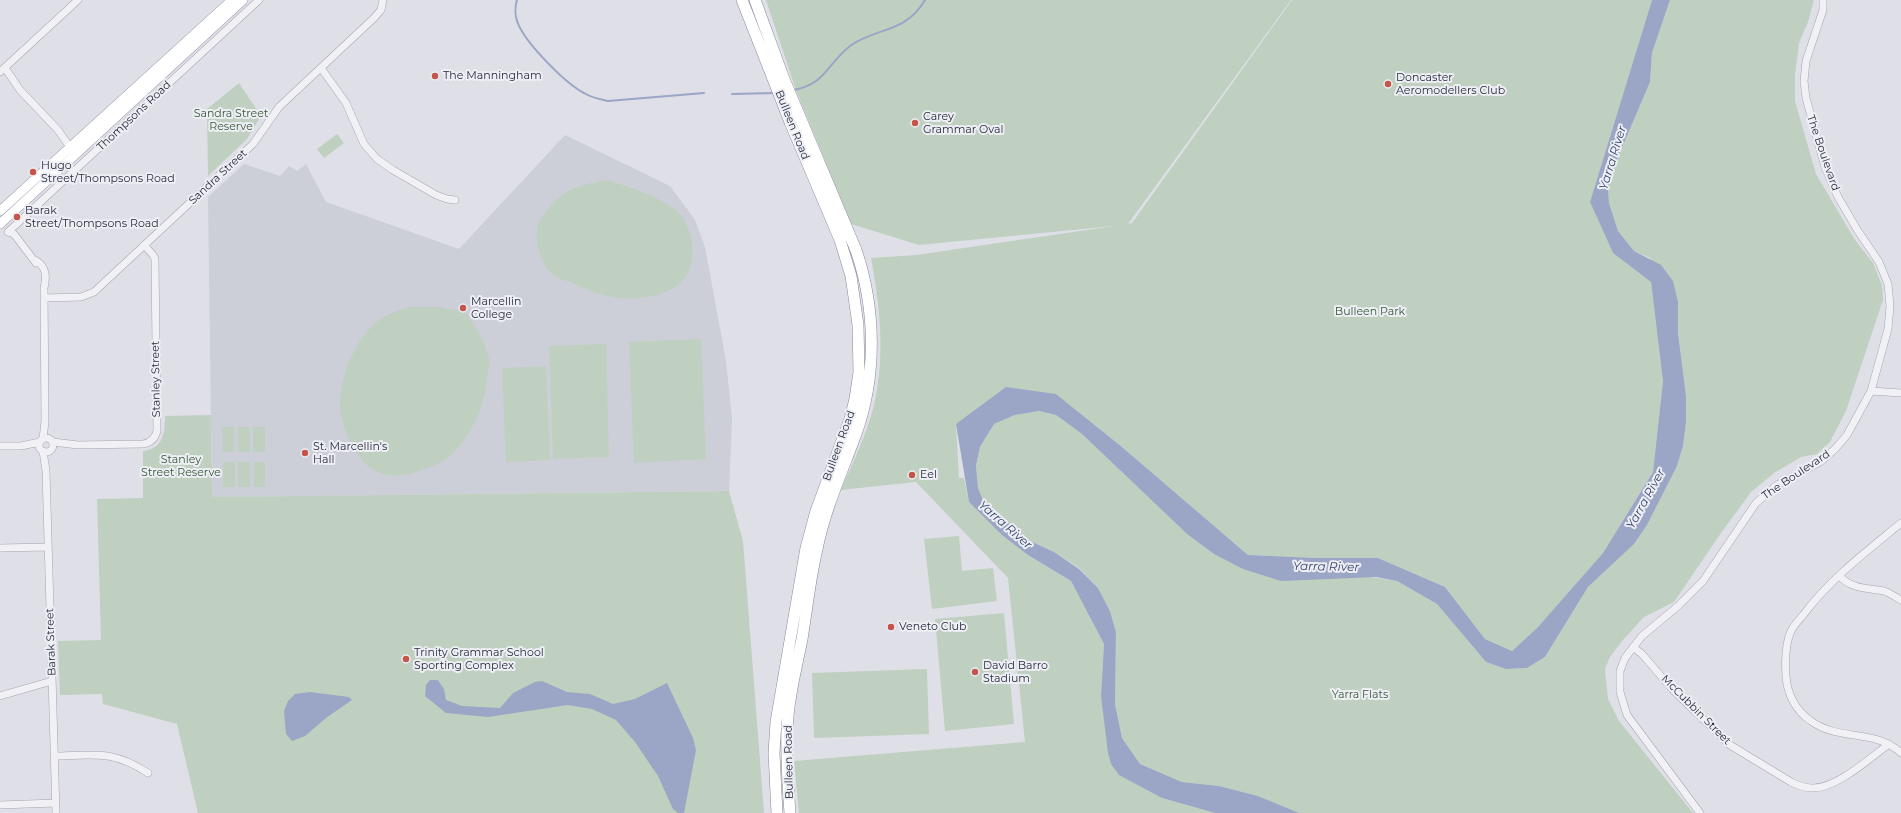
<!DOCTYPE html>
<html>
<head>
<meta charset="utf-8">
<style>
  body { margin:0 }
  canvas { display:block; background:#dedfe7 }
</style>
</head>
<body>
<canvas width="1901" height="813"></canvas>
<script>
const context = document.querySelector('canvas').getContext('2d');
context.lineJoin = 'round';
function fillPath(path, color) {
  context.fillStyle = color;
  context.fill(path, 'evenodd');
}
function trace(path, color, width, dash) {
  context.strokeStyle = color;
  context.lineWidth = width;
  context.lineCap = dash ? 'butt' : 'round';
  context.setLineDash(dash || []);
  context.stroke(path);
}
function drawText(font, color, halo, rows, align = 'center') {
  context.font = font + ' Montserrat,sans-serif';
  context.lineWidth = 4;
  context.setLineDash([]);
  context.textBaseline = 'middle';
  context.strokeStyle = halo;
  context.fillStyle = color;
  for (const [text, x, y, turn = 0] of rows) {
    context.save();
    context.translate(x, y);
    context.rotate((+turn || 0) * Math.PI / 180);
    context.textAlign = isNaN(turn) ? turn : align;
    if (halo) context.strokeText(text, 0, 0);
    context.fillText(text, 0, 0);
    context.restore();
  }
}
const built = new Path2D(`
  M565,135L670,186L695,220L705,247L726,361L732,419L729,491L212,497L208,197L244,164L280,176L289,166L297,171L306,164L326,202L459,249Z`);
const green = new Path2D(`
  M766,0H1291L1128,224L1132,223L1292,0H1652L1590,202L1613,253L1651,282L1663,381L1653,472L1603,553L1537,628L1512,651L1485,639L1445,587L1378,558H1318L1248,555L1122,447L1056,394L956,424L959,478H964L969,502L1028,555L1071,581L1104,644L1101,696L1111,764L1162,798L1215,813H799L794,761L1025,742L1008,578L916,482L841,490C853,462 868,432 875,401C885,354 880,305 871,258L916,255L1114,226L919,245L851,224L796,90Z
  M1670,0H1814L1808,22L1799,43L1795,75V101L1816,174L1855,240L1873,263L1882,285L1883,300L1846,411L1830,442L1817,454L1801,457L1774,473L1751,492L1721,533L1674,602L1644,617L1622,641L1610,657L1605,669L1608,699L1619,721L1693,813H1298L1258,796L1219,786L1182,782L1140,764L1122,738L1115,704L1116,632L1110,611L1098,588L1079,568L1054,552L1028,540L985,505L978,488L976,466L980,447L994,424L1015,415L1039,411L1056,415L1082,434L1187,534L1214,554L1397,581L1437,604L1486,662L1506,669L1527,668L1545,657L1588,587L1634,544L1647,525L1677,466L1683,446L1686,422V396L1678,333V302L1650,258L1634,251L1618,231L1609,203L1608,189L1618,157L1650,82L1652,53Z
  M239,83L261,116L247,139L208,176L207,109Z
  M337,134L344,143L324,158L317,149Z
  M606,180C629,187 664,197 682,216C684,218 686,223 687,226C699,252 692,284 663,293C628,305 602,297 570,282C564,280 556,278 551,273C541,264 534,238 538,225C541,216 557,198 565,193C577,185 592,183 606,180Z
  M410,307H439L466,313C476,327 485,342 489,359C490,365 487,374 487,380C484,407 473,431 455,451C447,460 436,465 425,469C391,483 366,475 350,442C340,420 337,404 343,381C349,358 362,331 382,318C390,312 402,310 410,307Z
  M701,339L706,459L634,463L629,342Z
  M606,344L609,457L553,459L549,346Z
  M546,366L550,460L506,462L502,368Z
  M211,415L212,497L729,491L743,541L764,813H198L177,724L103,704L102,694L60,695L58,641L101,640L97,499L143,498V451C163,449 165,433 165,416Z
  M222,427H234V452H223Z
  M238,427H250V452H238Z
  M253,427H265V452H253Z
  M223,462H235V487H223Z
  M238,462H250V487H238Z
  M254,462H265V487H254Z
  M959,536L962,571L993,568L997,601L932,609L924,539Z
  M1004,613L1014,724L945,731L935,619Z
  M927,669L929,734L814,738L812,673Z`);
const water = new Path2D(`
  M1652,0H1670L1652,53L1650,82L1618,157L1608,189L1609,203L1618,231L1634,251L1661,265L1673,281L1678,302V333L1686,396V422L1683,446L1677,466L1647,525L1634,544L1588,587L1545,657L1527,668L1506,669L1486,662L1437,604L1397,581L1376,577L1281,581L1243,569L1214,554L1187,534L1082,434L1056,415L1039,411L1015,415L994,424L980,447L976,466L978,488L985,505L1028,540L1054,552L1079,569L1098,588L1110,611L1116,632L1115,704L1122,738L1140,764L1182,782L1219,786L1258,796L1299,813H1215L1162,798L1119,775L1111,764L1108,753L1101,696L1104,644L1071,581L1028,555L1002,535L969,502L956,424L1006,387L1056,394L1122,447L1248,555L1318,558H1378L1445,587L1485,639L1512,651L1537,628L1603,553L1653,472L1663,381L1651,282L1613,253L1590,202Z
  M430,680H438L444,689L446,700L462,706L500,708L513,693L535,682L542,681L567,692L590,694L613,704L635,699L667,683L693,738L696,750L684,813H678L673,809L658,776L635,742L616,720L592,709L568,705L488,717L446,713L425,696L426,685Z
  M310,692L349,697L352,700L326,718L305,736L292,741L286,734L284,711L288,701L295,694Z`);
const stream = new Path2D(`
  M517,0C515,6 515,15 517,21C524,42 565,83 584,93C592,98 599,99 608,101L704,93
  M793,90C825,85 827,64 850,46C876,27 905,34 925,0
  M732,94L775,93`);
const minor = new Path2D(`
  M5,68L20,90L58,130L72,150
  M321,68L346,103L364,144L377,159L393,170L436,195L447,199L455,200
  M0,72L78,0
  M8,232L259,0
  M8,232L14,234L36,263
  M35,260C46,266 47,276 44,288L45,421L43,439
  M44,298L81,297L94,292L253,144L279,107L374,18L381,10L383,0
  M1871,391L1901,393
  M39 445a7 7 0 1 1 14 0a7 7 0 1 1-14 0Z
  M53,442L78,445L143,444C150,443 155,439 157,431L155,259L153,255L144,245
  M0,446H21L40,442
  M43,451L46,471L56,813
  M1901,523C1867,551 1830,579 1804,614C1800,619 1794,625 1791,631C1785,644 1785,661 1786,676C1787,694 1796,711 1811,721C1840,742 1874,728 1901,753
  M0,548L48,547
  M1839,576C1852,589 1867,588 1884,591C1890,593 1895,597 1901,600
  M1633,647L1642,654L1672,689L1730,745L1791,782C1797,785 1804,788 1812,788C1836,789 1870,758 1889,744
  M0,696L52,681
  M54,756C95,755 113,750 148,773
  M0,805L55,803
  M1700,813L1627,715L1620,692V671L1625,658L1642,636L1678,606L1703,581L1756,503L1777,485L1820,462L1835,449L1847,435L1871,391L1888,329L1890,306L1888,284L1879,262L1858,231L1838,197L1825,167L1806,98L1804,81L1806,61L1823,10V0`);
const major = new Path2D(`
  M0,211L232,0
  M0,224L243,0`);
const highway = new Path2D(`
  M742,0L790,122L840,240L851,276L858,325L859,372L855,399L850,419L816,511L806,548L776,722L774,753L777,813
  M755,0L784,79L856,250C876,309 877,375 856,434C842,472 825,509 817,549C810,578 807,609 802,639C796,669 788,700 787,731C786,758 788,786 790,813`);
const markers = [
  [435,76,4,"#c5554a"],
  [1388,84,4,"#c5554a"],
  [915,123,4,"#c5554a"],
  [33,172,4,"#c5554a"],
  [17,217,4,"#c5554a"],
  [463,308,4,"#c5554a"],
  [305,453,4,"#c5554a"],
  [912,475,4,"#c5554a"],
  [891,627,4,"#c5554a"],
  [406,659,4,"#c5554a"],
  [975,672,4,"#c5554a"]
];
const poiNames = [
  ["The Manningham",443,76],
  ["Doncaster",1396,78],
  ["Aeromodellers Club",1396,91],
  ["Carey",923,117],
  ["Grammar Oval",923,130],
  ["Hugo",41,166],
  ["Street/Thompsons Road",41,179],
  ["Barak",25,211],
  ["Street/Thompsons Road",25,224],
  ["Marcellin",471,302],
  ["College",471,315],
  ["St. Marcellin's",313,447],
  ["Hall",313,460],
  ["Eel",920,475],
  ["Veneto Club",899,627],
  ["Trinity Grammar School",414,653],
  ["Sporting Complex",414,666],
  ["David Barro",983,666],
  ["Stadium",983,679]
];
const parkNames = [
  ["Sandra Street",231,114],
  ["Reserve",231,127],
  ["Bulleen Park",1370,312],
  ["Stanley",181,460],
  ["Street Reserve",181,473],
  ["Yarra Flats",1360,695]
];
const streetNames = [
  ["Thompsons Road",134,116,-43],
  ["Bulleen Road",792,125,68],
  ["The Boulevard",1823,153,71],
  ["Sandra Street",218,177,-43],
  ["Stanley Street",156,379,-91],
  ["Bulleen Road",839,446,-70],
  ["The Boulevard",1796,475,-34],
  ["Barak Street",51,642,-92],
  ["McCubbin Street",1696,710,45],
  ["Bulleen Road",789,762,-91]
];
const waterNames = [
  ["Yarra River",1613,158,-73],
  ["Yarra River",1646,499,-61],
  ["Yarra River",1005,525,41],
  ["Yarra River",1326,567,1]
];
fillPath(built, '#ccced8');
fillPath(green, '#c0d0c0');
fillPath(water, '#9ba5c5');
trace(stream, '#9ba5c5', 2);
trace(minor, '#a4a5b0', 8);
trace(major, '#9ea1b2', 10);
trace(highway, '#878a9c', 12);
trace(minor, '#f1f1f5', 7);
trace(major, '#fff', 9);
trace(highway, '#fff', 11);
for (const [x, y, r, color] of markers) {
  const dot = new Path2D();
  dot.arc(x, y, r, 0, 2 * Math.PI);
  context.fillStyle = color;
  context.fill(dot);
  trace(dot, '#edeff4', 1.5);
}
drawText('11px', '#282b3c', '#edeff4', poiNames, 'left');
drawText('11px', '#375738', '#edeff4', parkNames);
drawText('11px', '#282b3c', '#edeff4', streetNames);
drawText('italic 12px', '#35416e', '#edeff4', waterNames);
</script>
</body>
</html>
